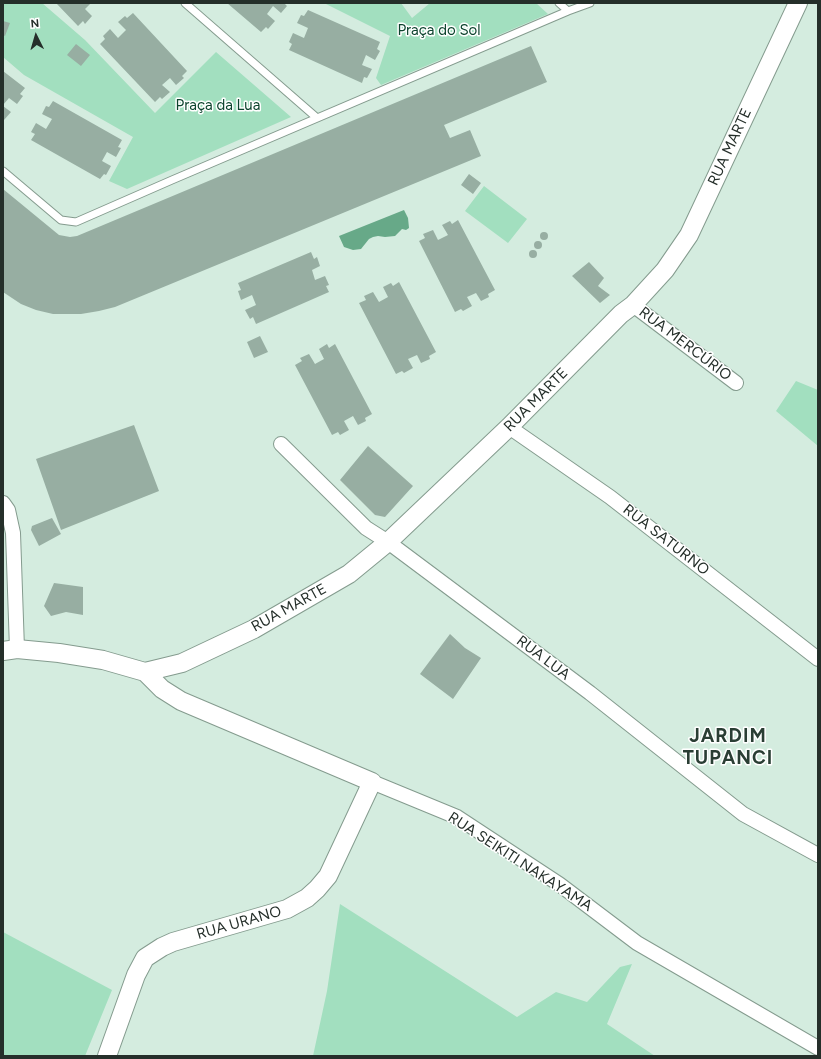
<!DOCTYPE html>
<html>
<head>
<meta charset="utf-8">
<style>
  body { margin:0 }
  #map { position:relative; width:821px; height:1059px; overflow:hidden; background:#d4ecdf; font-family:Figtree,sans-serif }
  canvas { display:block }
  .frame { position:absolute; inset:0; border:4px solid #252f2a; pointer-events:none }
  .north { position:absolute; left:16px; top:16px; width:40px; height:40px; -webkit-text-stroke:3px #fff; paint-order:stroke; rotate:355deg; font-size:11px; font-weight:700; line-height:16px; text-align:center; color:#252f2a }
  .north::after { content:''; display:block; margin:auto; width:14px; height:18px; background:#252f2a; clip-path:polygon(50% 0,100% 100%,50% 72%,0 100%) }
</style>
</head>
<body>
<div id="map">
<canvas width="821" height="1059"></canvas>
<div class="frame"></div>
<div class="north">N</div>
</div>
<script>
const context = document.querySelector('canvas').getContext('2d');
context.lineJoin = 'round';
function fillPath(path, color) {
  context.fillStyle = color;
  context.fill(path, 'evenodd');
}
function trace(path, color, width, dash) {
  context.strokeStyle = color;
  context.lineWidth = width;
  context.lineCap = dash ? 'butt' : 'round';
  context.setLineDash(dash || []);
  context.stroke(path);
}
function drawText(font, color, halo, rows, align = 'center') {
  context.font = font + ' Figtree,sans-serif';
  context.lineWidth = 3;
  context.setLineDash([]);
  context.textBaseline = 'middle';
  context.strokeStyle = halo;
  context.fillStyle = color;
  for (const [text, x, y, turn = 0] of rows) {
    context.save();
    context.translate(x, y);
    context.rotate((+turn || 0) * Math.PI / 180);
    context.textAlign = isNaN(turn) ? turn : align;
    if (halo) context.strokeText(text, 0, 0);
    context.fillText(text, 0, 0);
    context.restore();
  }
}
const green = new Path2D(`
  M3,3H42L85,40L155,113L216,52L291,117L127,189L109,181L133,137L24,75L3,57Z
  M324,3H401L412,18L430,3H536L548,14L381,85L376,78L390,36Z
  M484,186L527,219L508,243L465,211Z
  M796,381L818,390V446L776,411Z
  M340,904L517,1017L556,992L587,1002L620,967L632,964L607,1024L655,1056H313L327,991Z
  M3,932L112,990L85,1056H3Z`);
const water = new Path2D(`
  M404,210L408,218L409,228L406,230L402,229L395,236L385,237L378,236L373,237L369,239L361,249L353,250L344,247L339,236Z`);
const building = new Path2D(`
  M56,3H91L85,9L92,16L85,24L83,21L78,26Z
  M227,3H284L287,6L281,13L273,6L267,14L275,21L268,29L266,27L261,32Z
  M308,10L380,42L377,49L380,51L375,60L366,55L362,65L372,69L367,78L364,77L362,83L289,50L292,44L289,42L293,33L304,38L308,28L297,23L301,15L304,16Z
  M133,13L187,71L182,76L184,78L176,85L170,78L162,85L170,92L162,99L160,97L155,102L100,44L105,39L103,36L110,29L118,38L126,30L118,22L125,16L127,18Z
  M3,21L10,23L5,36L3,35Z
  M76,44L90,55L81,66L67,55Z
  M531,46L547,82L444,125L450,138L470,130L481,156L115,307L99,311L81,314H53L36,310L21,304L3,292V189L59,235L70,237L77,236Z
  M3,71L25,88L20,94L23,96L17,104L9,98L3,105Z
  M53,101L122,140L118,147L121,148L116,157L107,152L102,161L111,166L106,175L104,174L100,179L31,140L35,134L31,132L36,123L46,129L52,119L42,114L46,106L49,107Z
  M3,106L11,112L4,120L3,119Z
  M469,174L481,183L473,194L461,185Z
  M458,220L495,290L488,294L489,297L481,301L476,293L467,297L472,306L463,311L461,309L455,312L419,241L425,238L423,234L433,230L438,240L448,235L442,225L450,221L452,224Z
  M540 236a4 4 0 1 1 8 0a4 4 0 1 1-8 0Z
  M534 245a4 4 0 1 1 8 0a4 4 0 1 1-8 0Z
  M529 254a4 4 0 1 1 8 0a4 4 0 1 1-8 0Z
  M311,252L314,259L317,257L320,266L312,270L315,280L325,276L329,285L326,286L329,292L256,324L253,317L250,319L245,310L256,305L252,295L241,300L238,291L241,290L238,283Z
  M589,262L604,278L598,286L610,295L600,303L572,276Z
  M399,282L436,352L429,356L430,359L421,363L417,355L408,359L413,368L404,373L402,371L396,374L359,303L366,300L364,296L373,292L379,302L388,297L383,287L391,283L393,286Z
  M260,336L268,352L254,358L247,342Z
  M327,344L329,348L335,344L372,414L365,418L366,421L358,425L353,416L344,421L349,430L340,435L338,432L332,435L295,365L302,361L300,358L309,354L315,364L324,359L319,349Z
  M134,425L159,491L61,530L36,459Z
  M368,446L413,486L385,517L375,515L340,480Z
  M52,518L61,534L39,546L31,530L32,526Z
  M54,583L83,587V615L66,612L51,616L44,606Z
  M450,634L465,648L481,658L453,699L420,674Z`);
const service = new Path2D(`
  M185,3L317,118
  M559,3L568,11
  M3,171L61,220L76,222L172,180L568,11L590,3`);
const minor = new Path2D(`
  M633,305L736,383
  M509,427L610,497L818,659
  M281,444L366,528L388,542L590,693L743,814L818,855
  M3,503L8,510L13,533L17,649
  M372,782L457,817L559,884L637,943L818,1048`);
const tertiary = new Path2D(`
  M3,651L17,649L59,653L103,660L145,672L182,663L254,629L349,574L388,542L509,427L621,314L633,305L665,270L689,235L798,3
  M107,1056L136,975L145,958L162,947L173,942L287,909L307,898L317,889L328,876L372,782L181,701L162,689L145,672`);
const parkNames = [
  ["Praça do Sol",439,31],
  ["Praça da Lua",218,106]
];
const streetNames = [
  ["RUA MARTE",730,147,-65],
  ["RUA MERCÚRIO",685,344,37],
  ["RUA MARTE",536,400,-45],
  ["RUA SATURNO",666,540,38],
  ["RUA MARTE",289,608,-29],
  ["RUA LUA",543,658,37],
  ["RUA SEIKITI NAKAYAMA",520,862,33],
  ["RUA URANO",239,923,-16]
];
const districtNames = [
  ["JARDIM",728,736],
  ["TUPANCI",728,758]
];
fillPath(green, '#a2dfbf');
fillPath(water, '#67a988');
fillPath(building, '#97aea2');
trace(service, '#849b8e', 9);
trace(minor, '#849b8e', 16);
trace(tertiary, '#849b8e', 20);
trace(service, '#fff', 7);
trace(minor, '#fff', 14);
trace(tertiary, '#fff', 18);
drawText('15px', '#0d442e', '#fff', parkNames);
drawText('15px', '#252f2a', '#fff', streetNames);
context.letterSpacing = '1px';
drawText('bold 19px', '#2a3e34', '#fff', districtNames);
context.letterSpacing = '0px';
</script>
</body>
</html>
